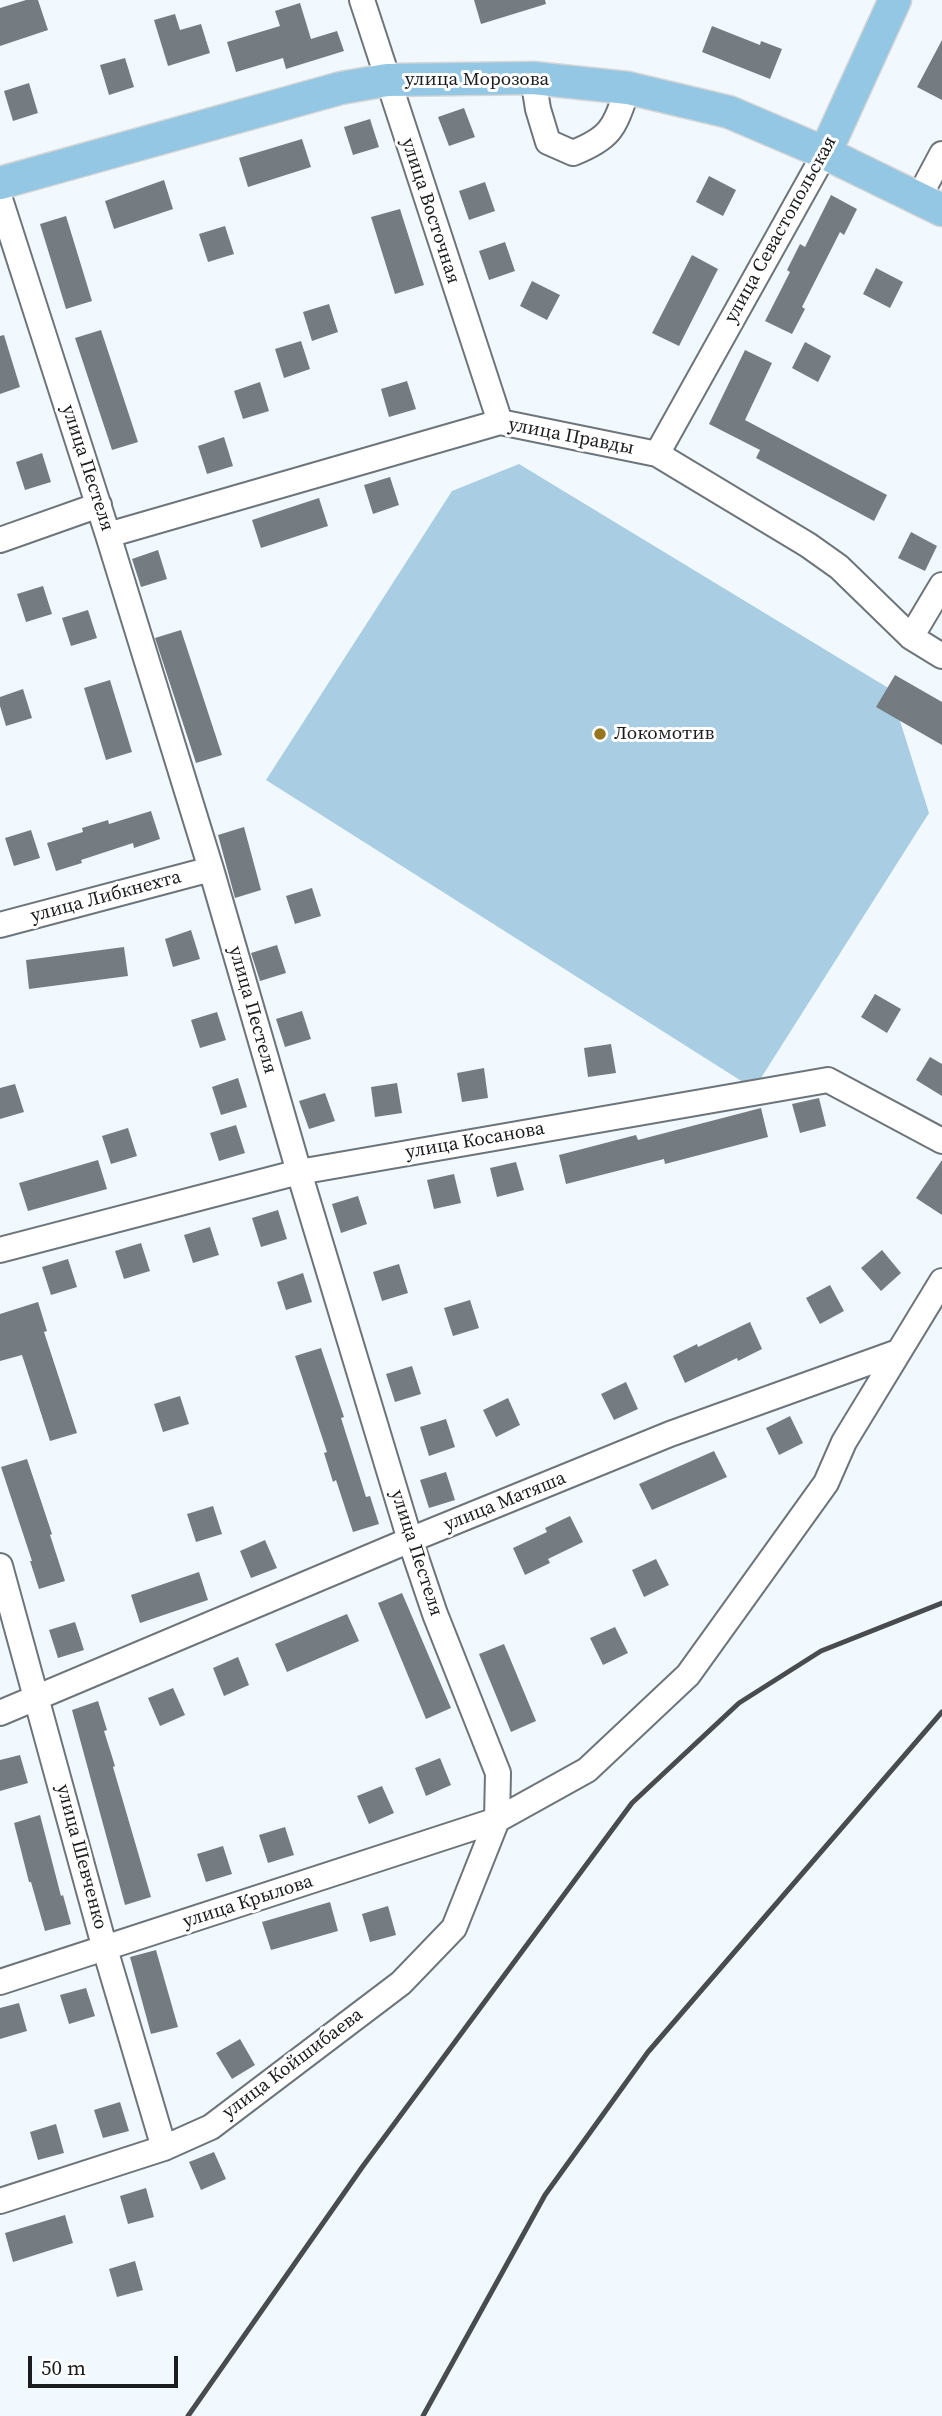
<!DOCTYPE html>
<html>
<head>
<meta charset="utf-8">
<style>
  body { margin:0 }
  #map { position:relative; width:942px; height:2416px; overflow:hidden; background:#f1f9fe; font-family:"Source Serif 4",serif }
  canvas { display:block }
  .scale { position:absolute; left:28px; top:2356px; width:150px; height:32px; box-sizing:border-box; border:4px solid #1a1c1e; border-top:0; padding-left:9px; font-size:21px; line-height:24px; white-space:nowrap; color:#1a1c1e; -webkit-text-stroke:5px #fff; paint-order:stroke }
</style>
</head>
<body>
<div id="map">
<canvas width="942" height="2416"></canvas>
<div class="scale">50 m</div>
</div>
<script>
const context = document.querySelector('canvas').getContext('2d');
context.lineJoin = 'round';
function fillPath(path, color) {
  context.fillStyle = color;
  context.fill(path, 'evenodd');
}
function trace(path, color, width, dash) {
  context.strokeStyle = color;
  context.lineWidth = width;
  context.lineCap = dash ? 'butt' : 'round';
  context.setLineDash(dash || []);
  context.stroke(path);
}
function drawText(font, color, halo, rows, align = 'center') {
  context.font = font + ' "Source Serif 4",serif';
  context.lineWidth = 6;
  context.setLineDash([]);
  context.textBaseline = 'middle';
  context.strokeStyle = halo;
  context.fillStyle = color;
  for (const [text, x, y, turn = 0] of rows) {
    context.save();
    context.translate(x, y);
    context.rotate((+turn || 0) * Math.PI / 180);
    context.textAlign = isNaN(turn) ? turn : align;
    if (halo) context.strokeText(text, 0, 0);
    context.fillText(text, 0, 0);
    context.restore();
  }
}
const green = new Path2D(`
  M519,464L890,689L929,813L754,1089L266,780L452,491Z`);
const building = new Path2D(`
  M26,0H38L48,30L0,46V8Z
  M474,0H545L546,4L481,24Z
  M300,3L311,39L337,31L344,51L286,69L283,58L236,72L227,42L280,26L275,11Z
  M175,14L180,30L201,24L210,53L168,66L154,20Z
  M712,26L760,45L761,41L782,49L770,79L702,52Z
  M942,40V100L917,87Z
  M125,58L134,87L109,95L100,65Z
  M29,83L38,113L13,121L4,91Z
  M464,108L475,137L449,146L438,117Z
  M370,119L379,147L353,155L344,127Z
  M302,139L311,167L248,187L239,158Z
  M709,176L736,190L723,216L696,202Z
  M164,180L173,209L114,229L105,201Z
  M485,182L495,211L469,220L459,191Z
  M831,195L857,209L844,235L840,232L802,307L805,309L792,334L765,321L790,272L787,270L800,244L805,247Z
  M400,209L424,285L395,294L371,217Z
  M66,216L92,301L66,309L40,224Z
  M225,226L234,254L208,262L199,234Z
  M505,242L515,271L489,280L479,251Z
  M692,255L718,269L679,346L652,333Z
  M876,268L903,282L890,308L863,294Z
  M532,281L560,295L547,320L520,306Z
  M329,304L338,332L312,341L303,312Z
  M101,330L138,442L112,450L75,338Z
  M4,335L20,387L0,394V336Z
  M301,341L310,369L284,378L275,349Z
  M805,342L831,356L818,382L792,368Z
  M745,350L772,363L745,420L887,495L874,521L756,458L760,450L709,424Z
  M407,381L416,409L389,417L381,389Z
  M260,382L269,411L243,419L234,391Z
  M224,437L233,466L207,474L198,446Z
  M42,453L51,482L25,490L16,462Z
  M390,477L399,505L373,514L364,485Z
  M319,498L328,526L261,548L252,520Z
  M911,532L937,546L925,571L898,558Z
  M158,550L167,579L141,587L132,559Z
  M43,586L52,614L26,622L17,594Z
  M88,610L97,638L71,646L62,618Z
  M181,630L222,755L196,763L155,638Z
  M895,675L942,702V745L876,707Z
  M110,680L132,752L106,760L84,688Z
  M23,689L32,718L6,726L0,706V697Z
  M151,811L160,839L134,848L133,843L81,860L82,863L56,871L47,843L83,832L82,828L108,820L109,824Z
  M244,827L261,890L235,898L218,835Z
  M31,830L40,858L14,866L5,838Z
  M312,888L321,916L295,924L286,896Z
  M191,930L200,959L173,967L165,939Z
  M277,945L286,973L260,981L251,953Z
  M124,947L128,976L29,989L26,960Z
  M875,994L901,1009L887,1033L861,1017Z
  M302,1011L311,1039L285,1047L276,1019Z
  M217,1012L226,1040L200,1048L191,1020Z
  M611,1044L616,1073L588,1077L584,1048Z
  M930,1057L942,1064V1096L916,1080Z
  M484,1068L488,1098L462,1102L457,1073Z
  M238,1078L247,1107L221,1115L212,1087Z
  M397,1083L402,1113L375,1117L371,1087Z
  M15,1084L24,1112L0,1119V1088Z
  M325,1093L335,1121L309,1129L299,1101Z
  M819,1098L826,1126L800,1133L792,1104Z
  M761,1108L768,1137L665,1164L664,1159L566,1184L559,1155L636,1135L638,1140Z
  M236,1125L245,1153L219,1161L210,1133Z
  M128,1128L137,1156L111,1164L102,1136Z
  M98,1160L107,1189L28,1211L19,1183Z
  M942,1160V1215L916,1198Z
  M516,1162L524,1190L497,1197L490,1168Z
  M454,1174L461,1203L434,1209L427,1180Z
  M358,1196L367,1224L341,1233L332,1204Z
  M278,1210L287,1239L261,1247L252,1218Z
  M210,1227L219,1255L193,1263L184,1235Z
  M141,1243L150,1271L124,1279L115,1251Z
  M882,1250L901,1273L881,1291L861,1268Z
  M68,1259L77,1287L51,1295L42,1267Z
  M399,1264L408,1293L382,1301L373,1272Z
  M303,1273L312,1302L286,1310L277,1282Z
  M830,1285L844,1311L820,1324L806,1298Z
  M470,1300L479,1328L453,1336L444,1308Z
  M38,1302L47,1331L44,1332L77,1433L50,1441L22,1355L0,1361V1314Z
  M750,1322L762,1349L738,1361L737,1358L685,1383L673,1356L697,1344L698,1347Z
  M321,1348L344,1417L341,1418L366,1497L370,1496L379,1524L353,1532L336,1480L333,1482L324,1453L327,1452L295,1356Z
  M412,1366L421,1394L395,1402L386,1374Z
  M626,1382L638,1409L614,1420L601,1394Z
  M180,1396L189,1424L163,1432L154,1404Z
  M508,1398L520,1425L496,1437L483,1410Z
  M790,1416L803,1443L779,1455L766,1428Z
  M446,1419L455,1447L429,1456L420,1427Z
  M714,1451L727,1477L652,1510L639,1484Z
  M27,1459L52,1534L50,1535L65,1581L39,1589L30,1561H32L1,1467Z
  M446,1472L455,1500L429,1508L420,1480Z
  M213,1506L222,1534L196,1542L187,1514Z
  M570,1516L583,1542L548,1559L550,1563L525,1575L513,1548L547,1532L545,1528Z
  M265,1540L277,1568L251,1578L240,1551Z
  M656,1559L669,1585L644,1597L632,1570Z
  M199,1572L208,1600L140,1623L131,1595Z
  M402,1593L451,1708L426,1719L378,1603Z
  M347,1614L359,1641L287,1672L275,1644Z
  M75,1622L84,1650L58,1658L49,1630Z
  M615,1627L628,1653L603,1665L590,1638Z
  M504,1644L536,1721L511,1732L479,1654Z
  M238,1657L249,1685L224,1696L213,1668Z
  M173,1688L185,1715L160,1726L148,1698Z
  M98,1701L107,1730L104,1731L115,1766L113,1767L151,1897L125,1905L72,1710Z
  M20,1755L28,1783L0,1791V1760Z
  M440,1758L451,1785L426,1796L415,1768Z
  M382,1786L394,1813L369,1824L357,1796Z
  M40,1815L61,1896L63,1895L71,1924L45,1931L31,1882H29L14,1823Z
  M285,1827L294,1855L268,1863L259,1835Z
  M223,1846L232,1874L206,1882L197,1854Z
  M330,1902L338,1931L271,1950L262,1922Z
  M388,1906L396,1935L370,1942L362,1914Z
  M156,1950L178,2027L151,2034L130,1957Z
  M86,1988L95,2016L69,2024L60,1995Z
  M19,2003L27,2031L0,2039V2008Z
  M240,2039L255,2065L232,2079L216,2053Z
  M120,2102L129,2131L103,2138L94,2110Z
  M56,2124L64,2153L38,2160L30,2132Z
  M214,2152L226,2179L201,2190L189,2162Z
  M146,2188L154,2217L128,2224L120,2196Z
  M65,2215L73,2243L13,2262L5,2233Z
  M135,2261L143,2290L117,2297L109,2269Z`);
const minor = new Path2D(`
  M362,0L500,422
  M533,78L538,109L548,142L573,153C613,137 614,127 628,88
  M0,199L108,535L211,869L299,1172L410,1540L435,1614L498,1773L497,1820L454,1928L401,1983L211,2127L164,2148L0,2201
  M918,199L942,154
  M657,454L825,153
  M108,535L500,422L657,454L808,545L839,567L911,637L942,656
  M0,540L99,505
  M911,637L942,585
  M0,925L211,869
  M0,1250L299,1172L828,1080L942,1141
  M0,1566L105,1949L164,2148
  M0,1713L410,1540L670,1434L898,1352
  M0,1982L497,1820L587,1770L688,1675L826,1483L844,1442L942,1281`);
const major = new Path2D(`
  M825,153L895,0
  M0,183L341,88L387,80L533,78L628,88L729,112L825,153L942,210`);
const rail = new Path2D(`
  M188,2416L363,2166L632,1803L739,1703L821,1651L942,1603
  M423,2416L545,2195L648,2052L942,1712`);
const markers = [
  [600,734,7,"#98761f"]
];
const streetNames = [
  ["улица Морозова",477,80],
  ["улица Восточная",430,211,72],
  ["улица Севастопольская",781,230,-61],
  ["улица Правды",571,437,11],
  ["улица Пестеля",87,468,72],
  ["улица Либкнехта",106,897,-15],
  ["улица Пестеля",252,1010,74],
  ["улица Косанова",475,1141,-10],
  ["улица Матяша",505,1502,-22],
  ["улица Пестеля",416,1553,72],
  ["улица Шевченко",81,1857,75],
  ["улица Крылова",248,1902,-18],
  ["улица Койшибаева",293,2064,-37]
];
const poiNames = [
  ["Локомотив",614,734]
];
fillPath(green, '#a9cde3');
fillPath(building, '#757c81');
trace(minor, '#6e757a', 28);
trace(major, '#d6d6d6', 35);
trace(minor, '#fff', 24);
trace(major, '#93c7e3', 32);
trace(rail, '#494c4f', 5);
for (const [x, y, r, color] of markers) {
  const dot = new Path2D();
  dot.arc(x, y, r, 0, 2 * Math.PI);
  context.fillStyle = color;
  context.fill(dot);
  trace(dot, '#fff', 2.5);
}
drawText('19px', '#1a1c1e', '#fff', streetNames);
drawText('19px', '#1a1c1e', '#fff', poiNames, 'left');
</script>
</body>
</html>
